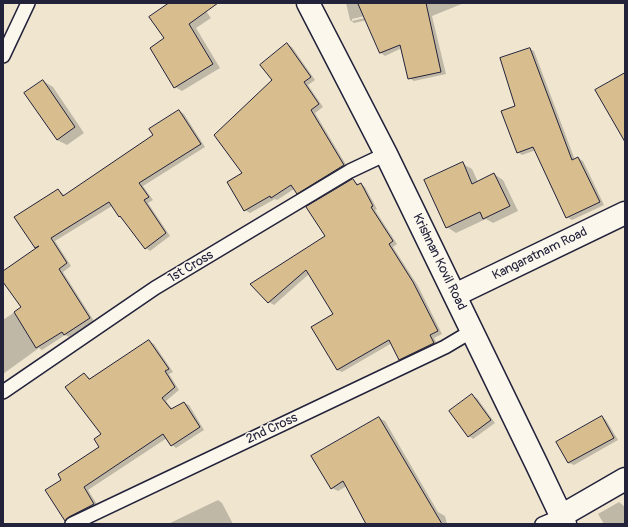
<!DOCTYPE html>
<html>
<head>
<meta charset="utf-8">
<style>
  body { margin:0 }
  #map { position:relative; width:628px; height:527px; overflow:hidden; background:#f0e6d0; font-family:Pangolin,sans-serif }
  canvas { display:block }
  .frame { position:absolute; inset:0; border:4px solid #22223b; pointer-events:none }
</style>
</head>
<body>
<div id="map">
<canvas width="628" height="527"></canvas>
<div class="frame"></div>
</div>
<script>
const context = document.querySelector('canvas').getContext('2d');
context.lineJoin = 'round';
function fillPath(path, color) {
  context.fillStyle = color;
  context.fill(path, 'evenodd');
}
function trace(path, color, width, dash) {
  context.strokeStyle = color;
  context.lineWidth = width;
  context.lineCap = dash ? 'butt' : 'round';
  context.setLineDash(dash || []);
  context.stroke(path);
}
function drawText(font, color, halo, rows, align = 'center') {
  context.font = font + ' Pangolin,sans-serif';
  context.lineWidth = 3;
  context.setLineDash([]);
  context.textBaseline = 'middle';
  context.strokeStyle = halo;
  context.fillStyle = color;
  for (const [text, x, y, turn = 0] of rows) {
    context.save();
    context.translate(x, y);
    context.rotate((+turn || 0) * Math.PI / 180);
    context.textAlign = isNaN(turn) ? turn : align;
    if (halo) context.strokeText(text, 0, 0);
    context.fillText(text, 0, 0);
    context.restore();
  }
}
const shadow = new Path2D(`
  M170,3H200L211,18L196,28L220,68L182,91L175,87Z
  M346,3H464L432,16L446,74L414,81L409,78L402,48L385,56L381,53L367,20L354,23L350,20ZM369,15V17L352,21V19Z
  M287,44L292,47L315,80L308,85L323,107L315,113L348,168L302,196L297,193L294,189L277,200L275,199L250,213L245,210L243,173L273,80Z
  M530,49L534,51L575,160L578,158L583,161L604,205L572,220L567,217L536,150L522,155L518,152L516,106Z
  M43,81L53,87L84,133L67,145L57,140Z
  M179,111L184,114L205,147L143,186L153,200L148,203L170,236L150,251L146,248L123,219L119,216L112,206L55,241L71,266L63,272L94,321L69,337L65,335L42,350L39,348L3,374V320L22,307L3,280V273L37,248H35L58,190L62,193L65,196L155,136Z
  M463,164L472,169L478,182L494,174L503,180L518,211L493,223L486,219L456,233L447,227Z
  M353,180L359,185L361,184L365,187L377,209L375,210L397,244L393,247L418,286L442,334L434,338L438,346L405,362L400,359L392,343L342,372L337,370L334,314L309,274L274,305L269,302L252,284L327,236Z
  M149,341L154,344L173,372L169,374L179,390L166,401L172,409L184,403L189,405L204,430L176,448L172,445L167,438L88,490L98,506L70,523L66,520L62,480L100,447L102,435L84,374L91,379Z
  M472,396L477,398L495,423L473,439L469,436Z
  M602,417L606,420L618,440L574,465L569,463L557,442Z
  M379,418L385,421L438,512L445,516L447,524H388L347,486L338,491L332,488Z
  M218,500L222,503L233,524H168Z
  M619,502L625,507V524H604L598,514Z`);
const building = new Path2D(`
  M169,3H218L189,24L213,64L174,88L150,48L164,38L149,17Z
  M358,3H426L441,72L408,79L400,45L380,53Z
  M287,43L311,77L304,82L319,104L311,110L344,165L297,194L291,185L271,198L270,196L244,211L227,182L242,173L214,135L272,80L260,65Z
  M530,48L572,160L578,157L600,202L566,218L533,147L517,153L501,111L515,106L500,58Z
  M625,73V142L595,90Z
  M43,80L75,127L57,140L24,93Z
  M179,110L201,144L139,183L149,197L144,200L166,233L145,249L120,216L119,217L109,202L51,238L67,263L59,269L90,318L64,335L62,332L36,348L14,312L21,307L3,282V271L39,246L35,248L14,217L58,189L63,196L153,135L149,129Z
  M463,162L472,184L494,173L510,206L483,219L480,212L446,228L424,180Z
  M353,179L357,185L361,183L373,206L371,207L393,241L389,244L413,282L438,331L430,335L434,343L399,360L389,340L337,370L311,327L333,314L306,270L268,303L250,284L325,236L306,207Z
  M149,340L169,369L165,371L175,387L162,398L171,409L184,402L200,427L171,446L163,434L84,487L94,504L69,517L65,521L45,490L61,480L58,474L99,447L94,439L101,434L65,387L84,373L89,379Z
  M472,394L491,420L468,437L449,411Z
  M602,416L614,438L568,463L556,442Z
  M379,417L442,524H366L343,481L331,489L311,456Z`);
const service = new Path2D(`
  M3,56L28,3
  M3,392L155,288L350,171L386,154
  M72,524L445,347L472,331
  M542,524L561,516`);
const minor = new Path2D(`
  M455,295L625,213
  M561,516L625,479`);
const tertiary = new Path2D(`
  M308,3L386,154L537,465L565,524`);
const streetNames = [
  ["Kangaratnam Road",540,254,-26],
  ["Krishnan Kovil Road",439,262,64],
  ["1st Cross",191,267,-31],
  ["2nd Cross",272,429,-25]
];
fillPath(shadow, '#0003');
fillPath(building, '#d8be8e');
trace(building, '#22223b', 1);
trace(service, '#22223b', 16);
trace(minor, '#22223b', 25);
trace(tertiary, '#22223b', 25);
trace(service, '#fbf7ec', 13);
trace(minor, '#fbf7ec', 22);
trace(tertiary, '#fbf7ec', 22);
drawText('13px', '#22223b', '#fbf7ec', streetNames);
</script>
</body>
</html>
